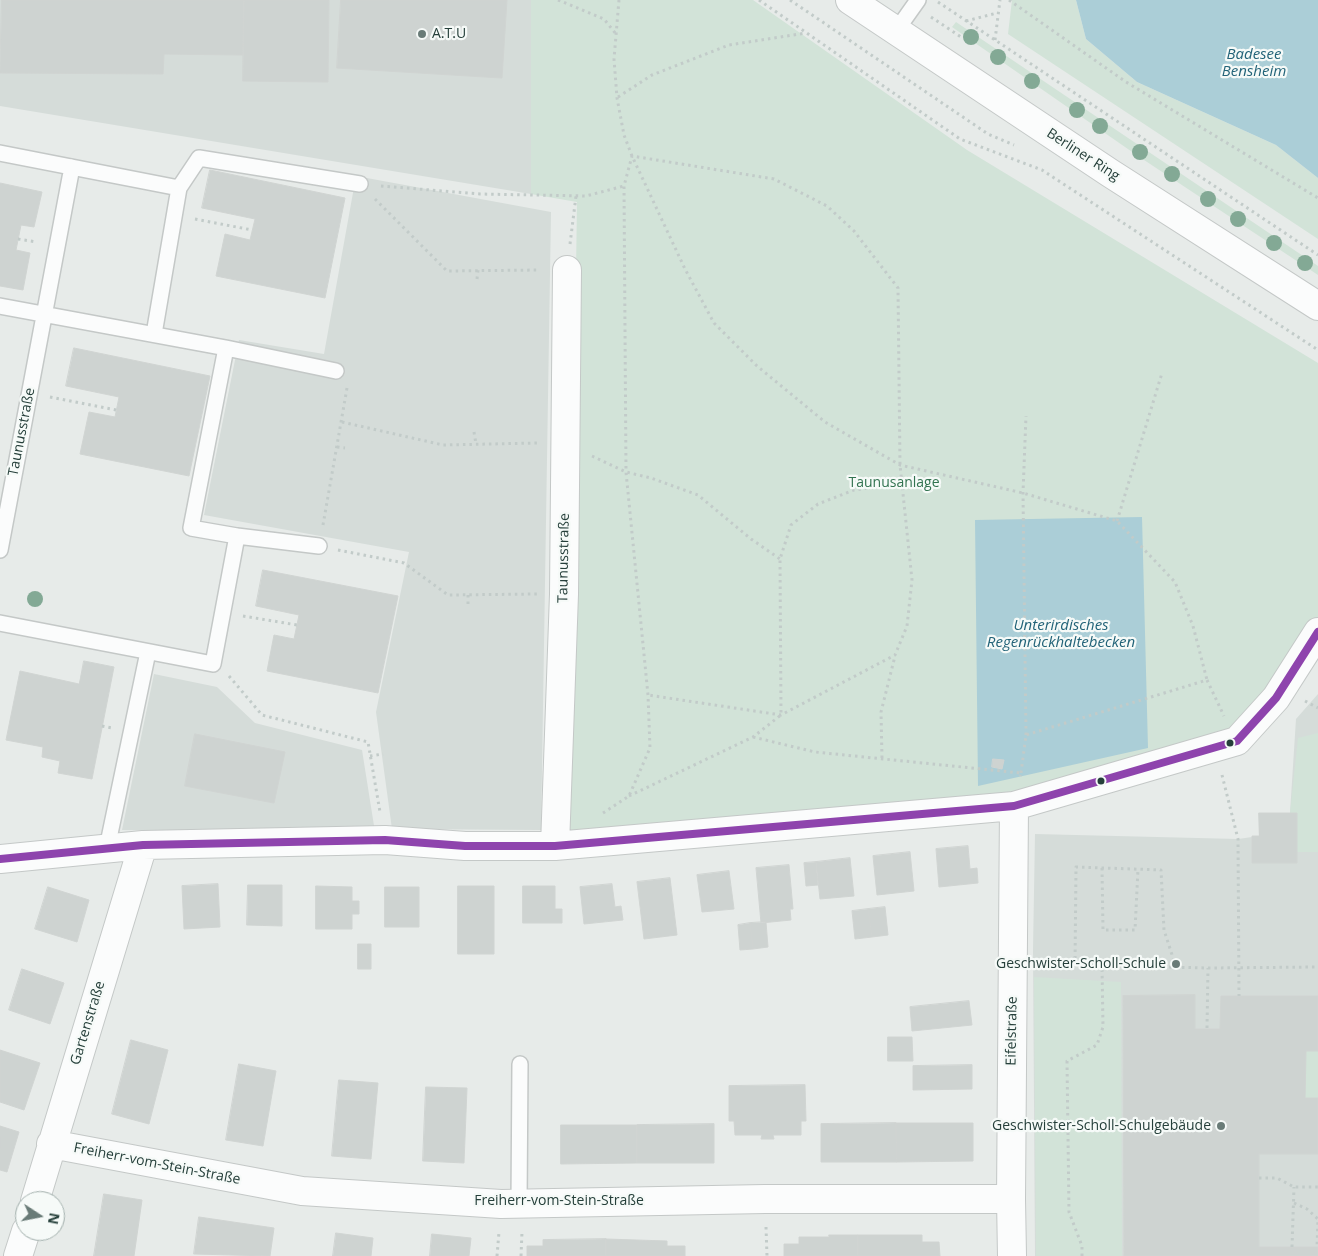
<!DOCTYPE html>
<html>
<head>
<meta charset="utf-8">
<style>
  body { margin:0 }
  #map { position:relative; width:1318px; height:1256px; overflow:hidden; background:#e7ebe9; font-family:"Open Sans",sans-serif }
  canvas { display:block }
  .north { position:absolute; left:15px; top:1191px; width:50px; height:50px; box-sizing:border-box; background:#f6faf8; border:1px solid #a2afac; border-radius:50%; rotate:101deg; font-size:14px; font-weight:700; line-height:20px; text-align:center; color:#253f3a }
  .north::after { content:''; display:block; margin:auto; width:18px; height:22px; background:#697b77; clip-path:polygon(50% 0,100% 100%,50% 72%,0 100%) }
</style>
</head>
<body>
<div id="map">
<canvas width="1318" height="1256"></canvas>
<div class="north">N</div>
</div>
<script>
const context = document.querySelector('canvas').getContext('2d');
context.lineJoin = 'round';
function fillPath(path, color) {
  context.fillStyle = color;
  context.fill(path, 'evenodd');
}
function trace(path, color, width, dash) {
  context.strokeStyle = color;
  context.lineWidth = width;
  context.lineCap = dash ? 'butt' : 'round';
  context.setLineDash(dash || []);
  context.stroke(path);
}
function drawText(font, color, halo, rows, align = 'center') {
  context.font = font + ' "Open Sans",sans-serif';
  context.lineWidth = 4.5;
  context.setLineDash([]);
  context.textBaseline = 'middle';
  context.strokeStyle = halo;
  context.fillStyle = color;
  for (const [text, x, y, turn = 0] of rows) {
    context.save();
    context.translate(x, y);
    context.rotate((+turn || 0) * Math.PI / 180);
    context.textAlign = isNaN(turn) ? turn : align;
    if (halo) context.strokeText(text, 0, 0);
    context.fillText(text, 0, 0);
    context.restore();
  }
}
const built = new Path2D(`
  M0,0H531V194L0,106Z
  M356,176L551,212L541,830L392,829L376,712L409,552L204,515L239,340L324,354Z
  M154,674L217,687L255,723L362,750L375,832L122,830Z
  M1318,694V1256H1035L1033,950L1035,834L1238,839L1259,836V813H1290L1296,719Z`);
const green = new Path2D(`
  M531,0H753L967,150L1318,363V621L1237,741L1022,794L568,831L577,202L531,194Z
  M1012,0H1076L1086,39L1137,82L1276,145L1318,178V239L1008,34Z
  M956,22L1318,266V275L1138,156L952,27Z
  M1318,733V852H1296L1297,813H1290L1298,738Z
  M1034,977L1121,982L1122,1256H1036Z
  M1306,1051H1318V1098H1305Z`);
const water = new Path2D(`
  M1076,0H1318V178L1276,145L1137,82L1086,39Z
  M1142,517L1148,748L978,786L975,520Z`);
const building = new Path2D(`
  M2,0H244L243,55L164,54L163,74L0,73Z
  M244,0H329L328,82L243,81Z
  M341,0H507L502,78L337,68Z
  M210,170L345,198L325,298L216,276L225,234L250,240L255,219L202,208Z
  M0,183L42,192L34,227L21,225L16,250L30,253L23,290L0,286Z
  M74,348L210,376L189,476L80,454L89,412L115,417L119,397L66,386Z
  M263,570L398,596L378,693L267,671L274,635L294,639L299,615L256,606Z
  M84,661L114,667L92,779L58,773L60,761L42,757L43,747L6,740L20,671L79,684Z
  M195,734L285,752L274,803L185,786Z
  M993,759L1004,760L1002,769L992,767Z
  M1259,813H1297V863H1252V836H1259Z
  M968,846L970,869L977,868L978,883L939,887L936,849Z
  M910,852L914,891L877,895L873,856Z
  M850,858L854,896L820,899L816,862Z
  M816,862L818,885L806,886L804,863Z
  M789,865L793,909H790L791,920L761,923L756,868Z
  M729,871L734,909L702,912L697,875Z
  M670,878L677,935L644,939L637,882Z
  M218,884L220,927L184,929L182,886Z
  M612,884L615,907L621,906L623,920L584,924L580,887Z
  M248,885H282V926L247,925Z
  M316,886L352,887V901H359V914H352V929H316Z
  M458,886H494V954H458Z
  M523,886H555V909H562V923H523Z
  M48,887L89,900L77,942L35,929Z
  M385,887H419V927H385Z
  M885,907L888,935L872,937L868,909Z
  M868,909L872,937L855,939L852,911Z
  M766,922L768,947L753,949L750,923Z
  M750,923L753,949L740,950L738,925Z
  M358,944H371V969H358Z
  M22,969L64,983L50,1024L9,1010Z
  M1195,995V1029H1220L1221,996H1318V1051H1306L1305,1098H1318V1154H1259V1247H1318V1256H1124L1123,996Z
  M969,1001L972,1025L912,1031L910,1007Z
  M888,1037H912L913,1061H888Z
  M131,1040L168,1050L149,1124L112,1114Z
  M0,1050L40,1063L24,1110L0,1102Z
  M239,1064L276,1071L263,1146L226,1140Z
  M972,1065V1089L913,1090V1066Z
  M339,1080L378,1083L371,1159L332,1156Z
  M805,1085L806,1121H801V1135H773L774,1139H761L762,1135H735L734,1121H729V1086Z
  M426,1087L467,1088L464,1163L423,1161Z
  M896,1123H973V1161L897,1162Z
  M896,1123L897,1162H821V1124Z
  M714,1124V1163H637V1125Z
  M561,1125H637V1163L561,1164Z
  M0,1126L19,1132L7,1172L0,1170Z
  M104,1194L142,1200L134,1256H94Z
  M199,1217L274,1228L270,1256L194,1254Z
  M336,1233L373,1238L371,1256H333Z
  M432,1234L471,1238L469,1256H430Z
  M829,1235H858V1256H784V1244H799V1237H829Z
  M858,1235H922V1242H939L940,1256H858Z
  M606,1239V1256H527V1246H543V1240Z
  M606,1239L667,1241V1246H685V1256H606Z`);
const path = new Path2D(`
  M558,0L604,19L616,34
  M619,0L614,59L617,98L624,135L632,156L685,269L714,323L757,366L825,422L900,465L1023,493L1117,521L1175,582L1193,626L1207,680
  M759,0L960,139L1042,170L1318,350
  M790,0L988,134L1014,145
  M1009,0L1126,82L1318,198
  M938,2L1318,255
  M931,17L961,37
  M966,21L997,13
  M995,40L1000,0
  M618,97L652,75L729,45L806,33
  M381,186L480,194L586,196L624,186
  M375,199L447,271L539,270
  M195,219L252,230
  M18,239L37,242
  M570,244L576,196
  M477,279L478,270
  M50,397L116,410
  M342,422L443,445L538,443
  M474,432L476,444
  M337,447L345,448
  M592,456L626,472L651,478L698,495L751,539L780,559
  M1117,521L1162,373
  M323,525L347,388
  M338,550L404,563L448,595L538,594
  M468,604V595
  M243,616L297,625
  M229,676L262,715L368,742L380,812
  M1305,701L1318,708
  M102,726L112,728
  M1026,735L1023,493L1026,416
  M753,737L815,752L1021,773L1020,776
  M370,756L383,754
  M882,758L881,712L895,656
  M1021,773L1026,735L1207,680L1224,716
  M1222,775L1238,839L1239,996
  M629,796L753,737L781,715L780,559L791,525L818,504L854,490L902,484
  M603,813L629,796L650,748L648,695L626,472L624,186L632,156L774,179L827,206L854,231L898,288L900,465L912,580L907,626L895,655L781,715L648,695
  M1102,868L1103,930H1135L1138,869
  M1039,964L1208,968L1318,967
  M1075,965L1076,867L1161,870L1164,930L1176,967
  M1207,1028L1208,968
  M1259,1178H1277L1294,1187H1318
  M1294,1203L1307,1209L1318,1219L1317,1247
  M766,1227L767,1256
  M1292,1247L1294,1187
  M497,1256L499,1232
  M521,1256L522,1232
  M1082,1256V1246L1069,1212L1067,1061L1097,1045L1103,1027L1102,966`);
const service = new Path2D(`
  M896,31L918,0
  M0,153L179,188L199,158L360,184
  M0,306L226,348L191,528L237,536L213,664L0,623
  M154,334L179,188
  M226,348L336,371
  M237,536L319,546
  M0,550L72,167
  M107,848L148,652
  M519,1204L520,1064`);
const minor = new Path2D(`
  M555,846L564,594L567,270
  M0,859L143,845L385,840L465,846H555L1014,806L1237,741L1276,698L1318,632
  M51,1144L302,1191L501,1204L765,1199H1011
  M35,1201L143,845
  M18,1256L26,1231
  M1012,1256L1011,1199L1014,806`);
const tertiary = new Path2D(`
  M850,0L1110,173L1318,306`);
const bus1 = new Path2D(`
  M0,859L143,845L385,840L465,846H555L1014,806L1237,741L1276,698L1318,632`);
const trees = [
  [971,37],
  [998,57],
  [1032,81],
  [1077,110],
  [1100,126],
  [1140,152],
  [1172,174],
  [1208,199],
  [1238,219],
  [1274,243],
  [1305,263],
  [35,599]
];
const markers = [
  [422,34,5,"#697b77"],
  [1230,743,4.5,"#253f3a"],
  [1101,781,4.5,"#253f3a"],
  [1176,964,5,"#697b77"],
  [1221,1126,5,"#697b77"]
];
const poiNames = [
  ["A.T.U",432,34,"left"],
  ["Geschwister-Scholl-Schule",1166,964],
  ["Geschwister-Scholl-Schulgebäude",1211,1126]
];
const streetNames = [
  ["Berliner Ring",1083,155,33],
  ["Taunusstraße",22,432,-79],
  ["Taunusstraße",564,558,-89],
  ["Gartenstraße",88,1023,-73],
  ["Eifelstraße",1012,1031,-89],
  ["Freiherr-vom-Stein-Straße",157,1164,11],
  ["Freiherr-vom-Stein-Straße",559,1201]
];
const parkNames = [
  ["Taunusanlage",894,483]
];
const waterNames = [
  ["Badesee",1254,55],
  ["Bensheim",1254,72],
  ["Unterirdisches",1061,626],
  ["Regenrückhaltebecken",1061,643]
];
fillPath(built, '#d5dcd9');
fillPath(green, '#d2e3d8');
fillPath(water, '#abced7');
fillPath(building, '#ced3d1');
trace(building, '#d0d4d2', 1);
trace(service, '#c4c8c7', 18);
trace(minor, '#c4c8c7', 30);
trace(tertiary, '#c4c8c7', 30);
trace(path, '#c2cbc9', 3, [2.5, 4]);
trace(service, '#fbfcfc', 15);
trace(minor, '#fbfcfc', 28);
trace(tertiary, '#fbfcfc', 28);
trace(bus1, '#8e44ad', 8);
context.fillStyle = '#83a995';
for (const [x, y] of trees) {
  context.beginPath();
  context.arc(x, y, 8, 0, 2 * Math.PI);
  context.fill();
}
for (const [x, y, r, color] of markers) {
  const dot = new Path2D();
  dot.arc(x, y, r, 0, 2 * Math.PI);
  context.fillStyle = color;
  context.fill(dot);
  trace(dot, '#f6faf8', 2);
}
drawText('14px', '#253f3a', '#f6faf8', poiNames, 'right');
drawText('14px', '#253f3a', '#f6faf8', streetNames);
drawText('14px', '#327350', '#f6faf8', parkNames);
drawText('italic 15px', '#226378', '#f6faf8', waterNames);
</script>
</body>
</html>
